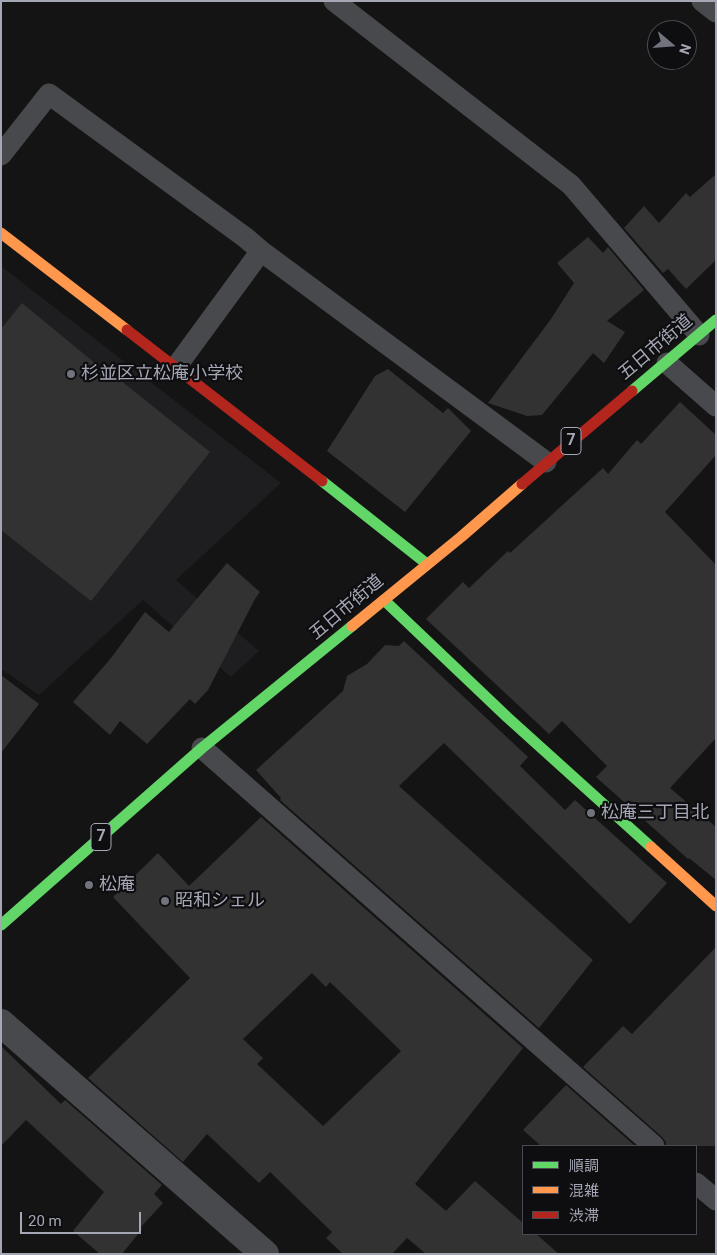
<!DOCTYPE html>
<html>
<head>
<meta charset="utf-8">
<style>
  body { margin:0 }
  #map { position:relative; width:717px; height:1255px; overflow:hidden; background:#141414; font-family:Roboto,"Noto Sans JP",sans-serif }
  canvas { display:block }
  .frame { position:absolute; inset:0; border:2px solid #a5a7b5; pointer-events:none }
  .legend { position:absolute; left:522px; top:1145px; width:175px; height:90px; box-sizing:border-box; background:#0e0e10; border:1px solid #4a4b52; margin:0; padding:6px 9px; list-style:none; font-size:15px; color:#a5a7b5 }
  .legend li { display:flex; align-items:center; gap:10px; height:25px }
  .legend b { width:25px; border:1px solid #4a4b52 }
  .north { position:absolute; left:647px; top:20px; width:50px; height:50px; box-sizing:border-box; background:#0e0e10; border:1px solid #4a4b52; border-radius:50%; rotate:108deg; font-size:14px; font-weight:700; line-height:20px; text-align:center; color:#a5a7b5 }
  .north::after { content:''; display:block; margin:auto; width:18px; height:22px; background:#72747d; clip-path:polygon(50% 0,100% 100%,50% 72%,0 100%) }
  .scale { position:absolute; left:20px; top:1212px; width:121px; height:22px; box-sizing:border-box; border:2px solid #a5a7b5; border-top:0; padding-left:6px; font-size:15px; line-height:18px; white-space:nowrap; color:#a5a7b5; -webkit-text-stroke:4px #0e0e10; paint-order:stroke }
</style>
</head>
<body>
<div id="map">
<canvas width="717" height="1255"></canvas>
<div class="frame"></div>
<ul class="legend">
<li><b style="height:6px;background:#63d668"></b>順調</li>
<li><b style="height:6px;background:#ff974d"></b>混雑</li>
<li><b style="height:6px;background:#b3261e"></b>渋滞</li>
</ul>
<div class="north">N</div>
<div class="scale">20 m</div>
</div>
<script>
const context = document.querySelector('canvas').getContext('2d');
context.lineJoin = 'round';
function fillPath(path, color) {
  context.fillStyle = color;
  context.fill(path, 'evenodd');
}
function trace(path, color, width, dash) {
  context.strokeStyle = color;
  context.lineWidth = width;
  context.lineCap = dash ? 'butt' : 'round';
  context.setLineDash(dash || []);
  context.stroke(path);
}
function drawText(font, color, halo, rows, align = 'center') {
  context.font = font + ' Roboto,"Noto Sans JP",sans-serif';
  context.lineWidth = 4.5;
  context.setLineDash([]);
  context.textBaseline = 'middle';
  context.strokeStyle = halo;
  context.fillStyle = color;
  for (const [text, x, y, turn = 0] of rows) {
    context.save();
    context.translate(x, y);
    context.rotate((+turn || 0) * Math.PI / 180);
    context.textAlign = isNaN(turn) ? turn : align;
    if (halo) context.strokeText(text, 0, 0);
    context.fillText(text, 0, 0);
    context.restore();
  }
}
const built = new Path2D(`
  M1,266L281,483L176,580L259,651L231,677L143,600L39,695L1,669Z`);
const building = new Path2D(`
  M716,174V260L686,289L668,269L663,273L624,228L644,206L659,223L686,193L690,197Z
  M588,237L603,253L608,247L644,290L607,321L625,332L604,363L593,353L542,415L527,416L488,403L551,319L574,283L557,263Z
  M22,303L113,378L115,376L210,452L91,601L1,530V329Z
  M388,369L443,413L448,408L471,431L405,512L327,451L375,376Z
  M680,402L716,435V455L665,512L716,565V738L670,788L716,827V880L689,858L688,859L596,777L607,766L562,721L549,734L426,619L463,582L469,588L508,551L510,553L603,468L608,474L637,440L641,444Z
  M227,563L260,592L255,599L208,690L195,704L190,699L147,744L120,721L110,735L73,702L111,658L145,612L169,632Z
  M404,641L528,757L520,766L565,810L575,800L667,883L630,924L444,743L399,786L593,960L539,1028L280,800L281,798L256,770L343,691L347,676L367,664L385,645L399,646Z
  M1,675L39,704L1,753Z
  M261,817L523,1048L415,1184L446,1211L475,1181L523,1223V1234H536L559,1254H426L407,1238L392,1254H343L326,1238L332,1232L270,1172L259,1183L207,1134L183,1162L88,1078L190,978L113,897L158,853L189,886ZM312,973L326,987L330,982L401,1051L323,1126L257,1064L263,1058L243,1039Z
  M716,947V1146H666V1142L662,1137L583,1067L623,1026L632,1034Z
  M1,1046L61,1104L65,1100L162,1185L154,1194L163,1203L140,1228L142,1229L122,1254H100L73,1231L104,1192L26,1120L1,1146Z
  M566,1085L635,1146H541L523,1130Z`);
const lane = new Path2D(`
  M334,1L571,185L699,335
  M702,1L716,12
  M1,155L49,94L246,238L261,251L546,462
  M667,363L716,406
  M176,367L261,251
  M202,748L654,1146
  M696,1183L716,1200`);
const street = new Path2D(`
  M1,1023L265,1254`);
const fast = new Path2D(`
  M632,391L716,320
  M322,481L427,564
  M384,600L507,717L651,847
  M1,925L202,748L352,626`);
const slow = new Path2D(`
  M1,233L127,330
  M352,626L461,537L522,484
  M651,847L716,906`);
const jam = new Path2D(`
  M127,330L322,481
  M522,484L632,391`);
const markers = [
  [71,374,5,"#72747d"],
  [591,813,5,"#72747d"],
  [89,885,5,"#72747d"],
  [165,901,5,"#72747d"]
];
const shields = [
  [571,441,20],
  [101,837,20]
];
const shieldNames = [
  ["7",571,441],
  ["7",101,837]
];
const streetNames = [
  ["五日市街道",656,348,-40],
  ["五日市街道",347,608,-40]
];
const poiNames = [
  ["杉並区立松庵小学校",81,374],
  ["松庵三丁目北",601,813],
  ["松庵",99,885],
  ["昭和シェル",175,901]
];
fillPath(built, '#1e1e20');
fillPath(building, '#323233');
trace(lane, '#48494d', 21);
trace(street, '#48494d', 28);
trace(fast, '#63d668', 11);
trace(slow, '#ff974d', 11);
trace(jam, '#b3261e', 11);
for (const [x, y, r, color] of markers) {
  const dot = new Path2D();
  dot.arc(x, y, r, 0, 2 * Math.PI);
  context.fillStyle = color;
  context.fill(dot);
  trace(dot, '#0e0e10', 2);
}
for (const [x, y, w] of shields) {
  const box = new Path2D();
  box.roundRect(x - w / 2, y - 13.5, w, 27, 4);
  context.fillStyle = '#0e0e10';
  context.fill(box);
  trace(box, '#a5a7b5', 1);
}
drawText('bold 16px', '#a5a7b5', null, shieldNames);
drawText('18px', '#a5a7b5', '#0e0e10', streetNames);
drawText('18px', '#a5a7b5', '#0e0e10', poiNames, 'left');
</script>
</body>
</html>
